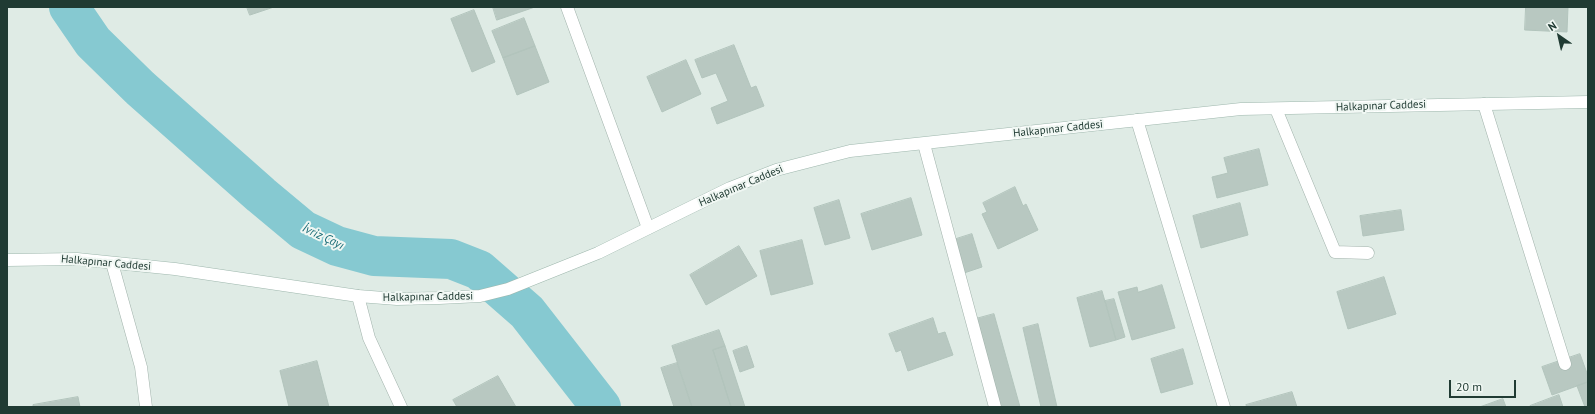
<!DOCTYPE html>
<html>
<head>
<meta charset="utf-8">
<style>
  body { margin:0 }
  #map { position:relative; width:1595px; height:414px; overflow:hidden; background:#dfebe5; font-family:"PT Sans",sans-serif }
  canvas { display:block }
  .frame { position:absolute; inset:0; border:8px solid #203b33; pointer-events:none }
  .north { position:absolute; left:1539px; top:16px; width:40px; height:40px; -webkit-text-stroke:3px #f0f7f3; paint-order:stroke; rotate:326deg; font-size:11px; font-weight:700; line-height:16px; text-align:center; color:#203b33 }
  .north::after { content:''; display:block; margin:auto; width:14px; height:18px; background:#203b33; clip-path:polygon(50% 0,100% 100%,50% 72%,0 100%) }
  .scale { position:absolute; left:1449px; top:380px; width:67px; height:18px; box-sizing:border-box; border:2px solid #203b33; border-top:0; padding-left:5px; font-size:12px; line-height:14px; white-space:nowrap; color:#203b33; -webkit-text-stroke:3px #f0f7f3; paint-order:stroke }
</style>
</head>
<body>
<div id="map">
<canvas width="1595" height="414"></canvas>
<div class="frame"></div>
<div class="north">N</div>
<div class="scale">20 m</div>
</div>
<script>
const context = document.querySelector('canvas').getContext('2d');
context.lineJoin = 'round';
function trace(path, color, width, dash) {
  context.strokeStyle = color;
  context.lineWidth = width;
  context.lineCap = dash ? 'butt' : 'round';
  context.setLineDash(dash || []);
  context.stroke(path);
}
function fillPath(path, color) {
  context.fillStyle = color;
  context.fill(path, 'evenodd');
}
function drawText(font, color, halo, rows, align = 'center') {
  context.font = font + ' "PT Sans",sans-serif';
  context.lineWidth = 4;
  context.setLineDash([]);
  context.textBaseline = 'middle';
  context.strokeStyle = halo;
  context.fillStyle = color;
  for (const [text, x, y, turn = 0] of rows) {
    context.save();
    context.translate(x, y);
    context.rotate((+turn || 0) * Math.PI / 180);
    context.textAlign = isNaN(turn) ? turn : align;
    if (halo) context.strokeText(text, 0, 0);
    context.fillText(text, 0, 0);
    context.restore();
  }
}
const river = new Path2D(`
  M69,7L93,42L140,88L261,195L303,230L337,246L374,256L451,259L479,270L527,312L601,407`);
const building = new Path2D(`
  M247,7H274L250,15Z
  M493,7H535L497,20Z
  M1526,7H1568L1567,32L1525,30Z
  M474,10L495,62L472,72L451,19Z
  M524,18L535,46L503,58L492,31Z
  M734,45L751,88L756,86L764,106L717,124L711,108L728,101L716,73L702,78L695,60Z
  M535,46L549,82L517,95L503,58Z
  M686,60L701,94L662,112L647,77Z
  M1259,149L1268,185L1217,198L1212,177L1228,173L1224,158Z
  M1015,187L1023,206L1026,204L1038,230L998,249L982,214L987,212L983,203Z
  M911,198L922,235L872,250L861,214Z
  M839,200L850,238L825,245L814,208Z
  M1240,203L1248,235L1201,248L1193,216Z
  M1401,210L1404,230L1363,236L1360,216Z
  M972,234L982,267L964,273L953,240Z
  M802,240L813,284L771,295L760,251Z
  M739,246L757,276L706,305L690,275Z
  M1384,277L1396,314L1348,329L1337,292Z
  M1162,285L1175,328L1132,340L1118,292L1137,287L1138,292Z
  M1102,291L1116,340L1090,347L1077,298Z
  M1114,299L1125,337L1116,340L1105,301Z
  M994,314L1020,407H996L972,320Z
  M933,318L938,334L945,332L953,355L908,371L901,350L896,352L889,334Z
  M1038,324L1057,407H1041L1023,328Z
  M719,330L725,346L713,350L731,407H692L672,346Z
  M725,346L745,407H731L713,350Z
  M747,346L754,367L740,372L733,351Z
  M1183,349L1193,384L1161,393L1151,359Z
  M1580,354L1588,376V382L1552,395L1542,367Z
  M317,361L329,407H289L280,371Z
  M677,363L692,407H674L661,368Z
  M498,376L516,407H457L453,400Z
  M1588,382V407H1585L1577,386Z
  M1292,392L1297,407H1247L1246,405Z
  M1559,395L1563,407H1530V406Z
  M78,397L80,407H33V405Z
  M1503,399L1506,407H1480Z`);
const minor = new Path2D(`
  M567,7L648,228
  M1484,104L1565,364
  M1276,109L1335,252L1368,253
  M1137,120L1224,407
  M924,144L995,407
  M112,263L141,367L146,407
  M358,296L369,338L401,407`);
const secondary = new Path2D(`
  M7,260L77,259L175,269L358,296L397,299L439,298L480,296L508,289L598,253L730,188L776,170L850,151L1241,109L1588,102`);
const streetNames = [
  ["Halkapınar Caddesi",1381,106,-2],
  ["Halkapınar Caddesi",1058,129,-6],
  ["Halkapınar Caddesi",741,186,-23],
  ["Halkapınar Caddesi",106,263,5],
  ["Halkapınar Caddesi",428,297,-1]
];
const waterNames = [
  ["İvriz Çayı",323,237,25]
];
trace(river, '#86c9d1', 40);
fillPath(building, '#b8c8c1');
trace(building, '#b2c4bc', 1);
trace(minor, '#a2b3ac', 13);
trace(secondary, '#9eb7ad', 13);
trace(minor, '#fff', 12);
trace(secondary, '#fff', 12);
drawText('11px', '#203b33', '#f0f7f3', streetNames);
drawText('italic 12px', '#1a6c77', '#f0f7f3', waterNames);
</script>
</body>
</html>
